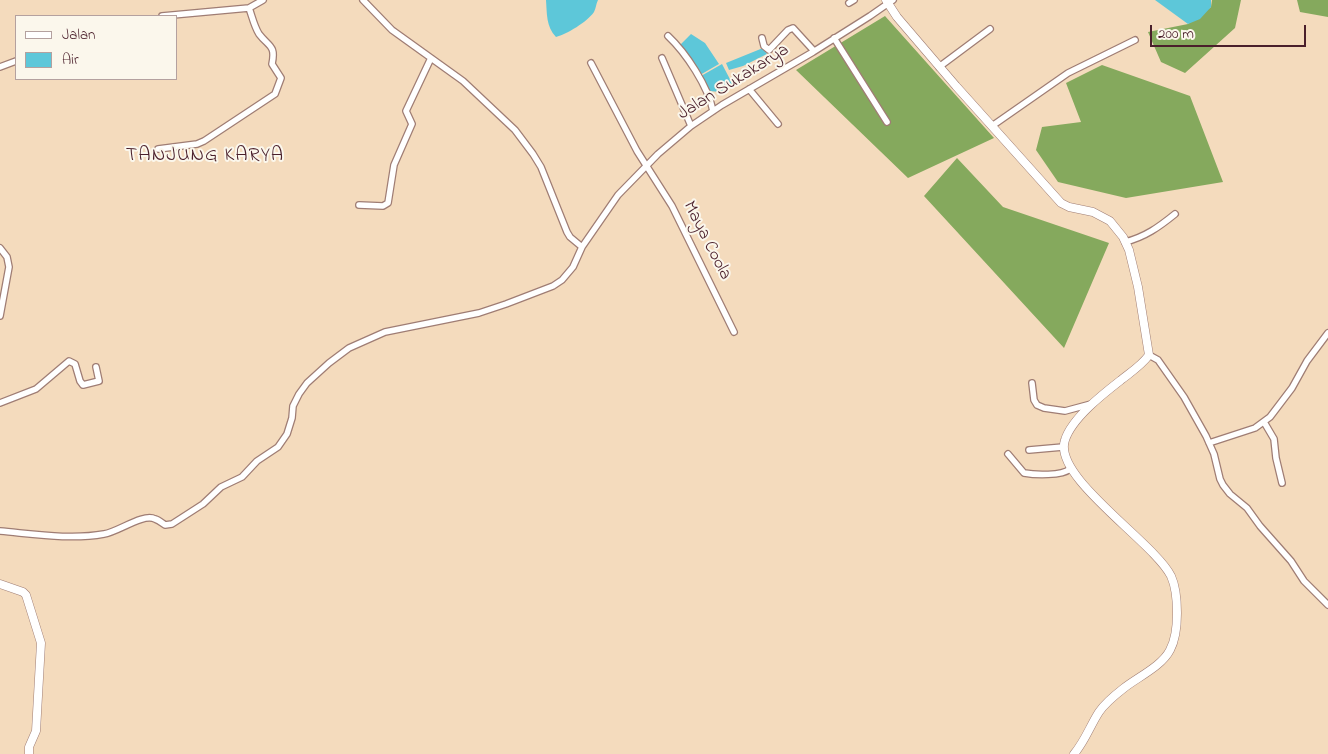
<!DOCTYPE html>
<html>
<head>
<meta charset="utf-8">
<style>
  body { margin:0 }
  #map { position:relative; width:1328px; height:754px; overflow:hidden; background:#f4dbbd; font-family:"Indie Flower",sans-serif }
  canvas { display:block }
  .legend { position:absolute; left:15px; top:15px; width:162px; height:65px; box-sizing:border-box; background:#fbf7ec; border:1px solid #b4a19f; margin:0; padding:6px 9px; list-style:none; font-size:15px; color:#4a1f2b }
  .legend li { display:flex; align-items:center; gap:10px; height:25px }
  .legend b { width:25px; border:1px solid #b4a19f }
  .scale { position:absolute; left:1150px; top:25px; width:156px; height:22px; box-sizing:border-box; border:2px solid #4a1f2b; border-top:0; padding-left:6px; font-size:15px; line-height:18px; white-space:nowrap; color:#4a1f2b; -webkit-text-stroke:4px #fbf7ec; paint-order:stroke }
</style>
</head>
<body>
<div id="map">
<canvas width="1328" height="754"></canvas>
<ul class="legend">
<li><b style="height:6px;background:#fff"></b>Jalan</li>
<li><b style="height:14px;background:#5dc7d9"></b>Air</li>
</ul>
<div class="scale">200 m</div>
</div>
<script>
const context = document.querySelector('canvas').getContext('2d');
context.lineJoin = 'round';
function fillPath(path, color) {
  context.fillStyle = color;
  context.fill(path, 'evenodd');
}
function trace(path, color, width, dash) {
  context.strokeStyle = color;
  context.lineWidth = width;
  context.lineCap = dash ? 'butt' : 'round';
  context.setLineDash(dash || []);
  context.stroke(path);
}
function drawText(font, color, halo, rows, align = 'center') {
  context.font = font + ' "Indie Flower",sans-serif';
  context.lineWidth = 4;
  context.setLineDash([]);
  context.textBaseline = 'middle';
  context.strokeStyle = halo;
  context.fillStyle = color;
  for (const [text, x, y, turn = 0] of rows) {
    context.save();
    context.translate(x, y);
    context.rotate((+turn || 0) * Math.PI / 180);
    context.textAlign = isNaN(turn) ? turn : align;
    if (halo) context.strokeText(text, 0, 0);
    context.fillText(text, 0, 0);
    context.restore();
  }
}
const forest = new Path2D(`
  M1212,0H1241L1235,28L1185,73L1161,62L1148,32L1188,24L1211,7Z
  M1297,0H1328V17L1300,12Z
  M885,16L994,138L908,178L796,70Z
  M1102,65L1190,96L1223,182L1126,198L1058,182L1036,150L1042,127L1081,122L1066,83Z
  M957,158L1003,207L1109,243L1064,348L924,196Z`);
const water = new Path2D(`
  M546,0H598C596,4 596,8 594,12C587,22 567,34 556,37C546,27 547,13 546,0Z
  M1155,0H1211V7L1200,19L1188,24Z
  M691,34L705,43L719,64L700,75L679,46Z
  M763,48L767,54L743,66L729,70L726,63Z
  M722,64L733,85L722,92L708,91L701,76Z`);
const street = new Path2D(`
  M363,0L392,30L463,81L515,130L533,154L541,167L567,232L570,237L582,247L618,195L658,154L691,126L722,105L813,52L870,16L893,0
  M849,3L854,0
  M162,16L249,8L263,0
  M668,36C686,53 708,86 713,111
  M762,38L764,46L769,50L788,30L793,28L814,51
  M834,38L887,122
  M662,58L691,126
  M591,63L637,151L672,206L734,332
  M0,67L16,61
  M939,67L990,29
  M749,89L778,124
  M992,126L1068,73L1135,40
  M158,149L197,144L204,141L275,94L281,78L272,64C276,45 269,47 259,34C254,26 252,16 249,8
  M359,205L383,206L388,203L394,165L412,124L406,111L431,58
  M1125,242C1145,237 1159,227 1175,214
  M0,248L7,257L9,267L0,316
  M1149,355L1158,360L1184,397L1206,436L1214,454L1220,479L1223,485L1230,494L1247,508L1260,526L1291,561L1304,581L1328,605
  M1032,383L1034,400L1037,405L1044,408L1065,411L1091,404
  M0,403L36,389L69,361L75,364L80,381L83,385L99,381L96,367
  M1264,422L1274,439L1276,458L1282,483
  M1209,443L1255,428L1270,417L1292,388L1307,361L1328,333
  M1029,450L1063,447
  M1008,454L1024,473C1035,475 1062,476 1070,469
  M0,531C34,534 71,540 104,534C118,532 143,513 155,519C159,520 162,523 165,525L172,524L203,504L221,487L242,477L257,461L278,447L287,434L292,418L293,406L299,394L307,383L329,363L349,348L385,332L479,313L506,304L553,286L562,280L573,267L582,247`);
const secondary = new Path2D(`
  M886,0L897,17L956,86L1061,203L1069,207L1093,212L1110,221L1123,237L1129,250L1138,287L1149,355C1142,365 1131,372 1121,380C1103,394 1072,418 1065,440C1052,477 1154,542 1171,576C1176,587 1177,602 1177,613C1177,626 1176,639 1170,650C1162,666 1138,677 1124,688C1115,695 1105,703 1099,712C1090,726 1085,741 1074,754
  M0,584L23,592L26,595L41,643L36,731L29,747V754`);
const streetNames = [
  ["Jalan Sukakarya",734,83,-32],
  ["Maya Coola",706,241,63]
];
const quarterNames = [
  ["TANJUNG KARYA",205,157]
];
fillPath(forest, '#85a95d');
fillPath(water, '#5dc7d9');
trace(street, '#9f7d74', 8);
trace(secondary, '#9f7d74', 9);
trace(street, '#fff', 5.5);
trace(secondary, '#fff', 8);
drawText('18px', '#4a1f2b', '#fbf7ec', streetNames);
context.letterSpacing = '1px';
drawText('20px', '#4a1f2b', '#fbf7ec', quarterNames);
context.letterSpacing = '0px';
</script>
</body>
</html>
